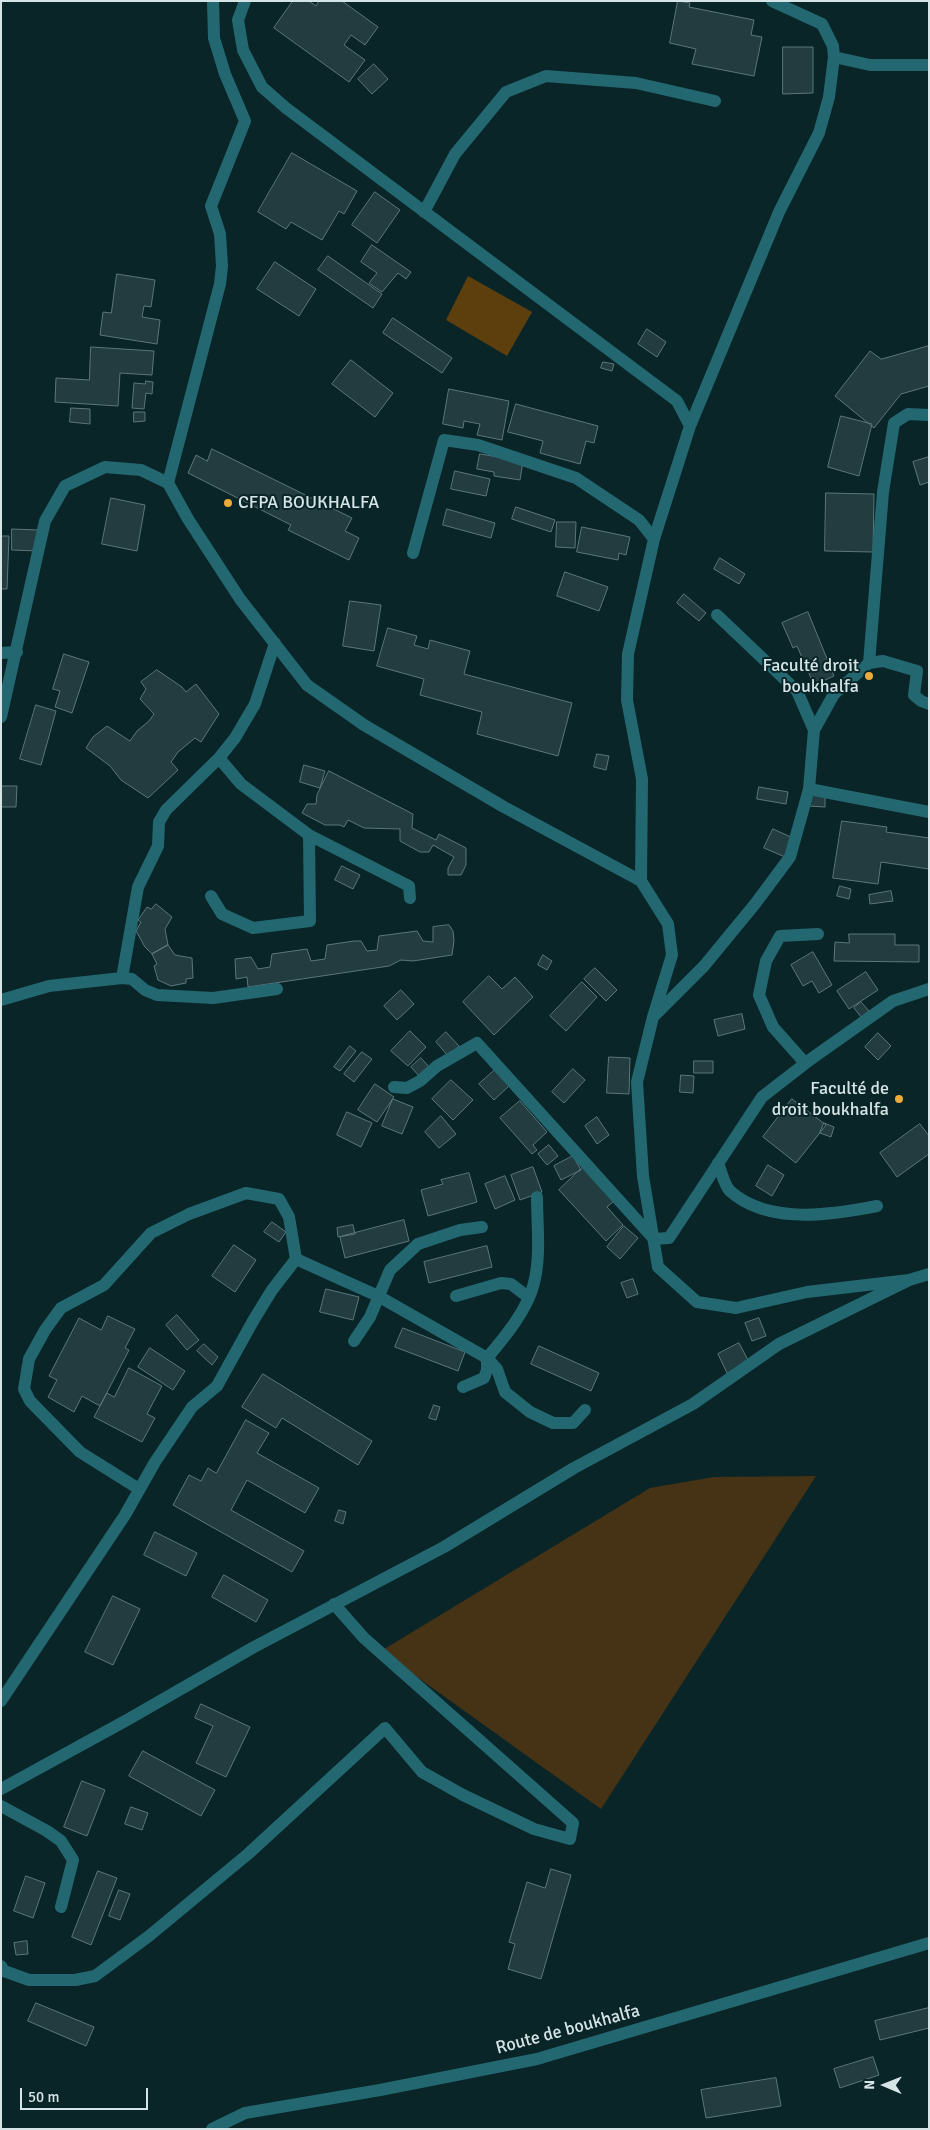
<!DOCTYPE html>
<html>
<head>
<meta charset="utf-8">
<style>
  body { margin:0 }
  #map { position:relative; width:930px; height:2130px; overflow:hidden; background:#0a2528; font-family:Signika,sans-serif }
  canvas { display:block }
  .frame { position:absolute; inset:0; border:2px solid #d5e4e6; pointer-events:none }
  .north { position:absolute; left:860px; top:2060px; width:50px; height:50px; -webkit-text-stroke:4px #0a2528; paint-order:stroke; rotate:271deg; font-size:14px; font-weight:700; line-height:20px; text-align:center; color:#d5e4e6 }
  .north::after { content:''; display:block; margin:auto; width:18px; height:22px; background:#d5e4e6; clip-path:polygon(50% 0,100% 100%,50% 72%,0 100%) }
  .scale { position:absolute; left:20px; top:2088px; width:128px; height:22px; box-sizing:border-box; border:2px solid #d5e4e6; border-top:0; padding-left:6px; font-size:15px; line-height:18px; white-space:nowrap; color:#d5e4e6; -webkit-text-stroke:4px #0a2528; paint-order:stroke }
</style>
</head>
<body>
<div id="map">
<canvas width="930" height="2130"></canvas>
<div class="frame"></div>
<div class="north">N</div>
<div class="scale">50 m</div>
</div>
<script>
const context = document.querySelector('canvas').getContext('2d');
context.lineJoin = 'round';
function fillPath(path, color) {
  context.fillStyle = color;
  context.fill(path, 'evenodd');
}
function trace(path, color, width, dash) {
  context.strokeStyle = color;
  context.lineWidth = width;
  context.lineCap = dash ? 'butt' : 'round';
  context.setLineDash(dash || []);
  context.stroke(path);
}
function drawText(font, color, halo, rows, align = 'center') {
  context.font = font + ' Signika,sans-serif';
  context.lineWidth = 4;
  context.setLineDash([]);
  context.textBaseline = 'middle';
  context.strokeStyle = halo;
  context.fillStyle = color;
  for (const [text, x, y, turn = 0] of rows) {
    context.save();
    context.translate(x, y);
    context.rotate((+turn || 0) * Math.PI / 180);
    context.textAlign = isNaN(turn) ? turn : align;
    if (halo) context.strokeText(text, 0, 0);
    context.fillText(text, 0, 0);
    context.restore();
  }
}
const green = new Path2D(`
  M468,276L532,312L507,356L446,320Z`);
const water = new Path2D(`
  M816,1476L601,1809L381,1651L650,1488L714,1477Z`);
const building = new Path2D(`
  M293,1H309L316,6L319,1H342L378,27L365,45L351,35L344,45L365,60L349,82L274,28Z
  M678,1L690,3L689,7L754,20L751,35L762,37L754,76L692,64L696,49L670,43Z
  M783,47H813V93L783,94Z
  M374,64L388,79L372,94L358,79Z
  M292,153L357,191L344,214L339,211L322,240L291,222L286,229L258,212Z
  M375,192L400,210L377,243L352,225Z
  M372,245L411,272L406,279L398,273L382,292L369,283L377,273L361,262Z
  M328,256L382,294L373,308L318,270Z
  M275,262L316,289L299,316L257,289Z
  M117,274L155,280L151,307L144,306L142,317L160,320L157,344L100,335L103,312L111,313Z
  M393,318L452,358L442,373L383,333Z
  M647,329L666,342L657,357L638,344Z
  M929,346V386L901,394L874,428L835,396L870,351L881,359Z
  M91,347L154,351L152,375L120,373L118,406L55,402L56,378L89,380Z
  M351,360L393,393L375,417L332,384Z
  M603,362L614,364L612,371L601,368Z
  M146,381L153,382L152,394L146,393L144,409L132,408L134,383L145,384Z
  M449,389L509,401L502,440L477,435L480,424L464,421L463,428L443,424Z
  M516,404L598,426L594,443L586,441L580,464L540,453L543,441L508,432Z
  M71,408L90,409V424L70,422Z
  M134,412H145V421L134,422Z
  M841,416L872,424L859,476L828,467Z
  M212,449L352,518L345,531L359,538L349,560L288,530L291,525L188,473L196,455L207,461Z
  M480,454L523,461L520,480L494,476V472L477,469Z
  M929,457V482L920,485L913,462Z
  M455,471L490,479L486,496L451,489Z
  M826,493L874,494L873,552L825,551Z
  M111,498L145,505L137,551L102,544Z
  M516,507L555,520L551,532L512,519Z
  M447,509L495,523L491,538L443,525Z
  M557,522H576L575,548L556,547Z
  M582,527L630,537L626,555L619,553L618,560L577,552Z
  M12,529L38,530L37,551L12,550Z
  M1,536H9L7,589H1Z
  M720,558L745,574L739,584L714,569Z
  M565,572L608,587L599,611L557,596Z
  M684,594L706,613L699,621L677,603Z
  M350,601L381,605L374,651L343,646Z
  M808,612L834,676L814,685L797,646L793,648L782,623Z
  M388,628L417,636L414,645L428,649L430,640L470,651L464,674L572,703L558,756L477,734L482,712L420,695L424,679L377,666Z
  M64,654L89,662L72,713L55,707L60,691L53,689Z
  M157,670L182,687L186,692L196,684L219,714L201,742L195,738L178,752L171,762L178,770L148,798L121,780L110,766L86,748L93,737L107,726L130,741L137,731L149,721L154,714L140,699L146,689L141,682Z
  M36,705L56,711L41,765L20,759Z
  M597,754L609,756L606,770L594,767Z
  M304,765L325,771L320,788L300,782Z
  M329,771L413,814L412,828L436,840L439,834L466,848V865L461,875H448V868L454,857L433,845L429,852H420L400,841V829L364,828L348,820L344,827L340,825H325L302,813L307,804H316L317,795Z
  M1,786H17L16,807H1Z
  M759,787L788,792L786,804L757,799Z
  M808,795L825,796V807L808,806Z
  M842,821L887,827L886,832L929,838V869L881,862L878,884L833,878Z
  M773,829L793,838L785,857L764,848Z
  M342,866L360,875L353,889L335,880Z
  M840,886L851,889L849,899L837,896Z
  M891,891L893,901L870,904L869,895Z
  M156,904L172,917L165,929L168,945L152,954L145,947L136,931L141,922L138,920L147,907L151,909Z
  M449,925L453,931L454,941L452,955L413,961L401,960L389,966L248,987L247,977L236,979L235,959L251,957L258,969L270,967L272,954L307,949L311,961L325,959L327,945L354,941H361L367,951L377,950L379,936L417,931L423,941L433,942V927Z
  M849,934H895V945H919V962L834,961L835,942L849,943Z
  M168,945L175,955L192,958L193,978L186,979V983L171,986L158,980L154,966L157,964L152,954Z
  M813,952L832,985L819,993L812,981L803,986L791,965Z
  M543,955L552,961L547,970L538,965Z
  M595,968L617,990L606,1001L584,979Z
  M866,972L878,990L849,1009L837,991Z
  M489,976L502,989L515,977L533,997L494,1035L463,1002Z
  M582,982L597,997L566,1031L550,1016Z
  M401,990L414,1004L397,1020L384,1006Z
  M861,1002L869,1011L861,1017L854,1008Z
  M742,1014L745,1029L718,1036L714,1020Z
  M410,1031L426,1047L408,1066L391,1051Z
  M446,1032L459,1046L448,1056L436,1042Z
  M878,1033L891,1046L878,1060L865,1047Z
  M350,1046L356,1051L340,1071L334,1067Z
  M362,1052L372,1059L354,1082L344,1074Z
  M609,1057L630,1058L629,1094L607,1093Z
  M421,1058L429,1067L419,1076L411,1067Z
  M694,1061H713V1073H694Z
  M573,1069L585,1080L564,1103L552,1092Z
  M495,1070L509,1086L494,1100L479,1084Z
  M681,1075L694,1076L693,1093L680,1092Z
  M451,1080L473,1100L453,1120L432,1099Z
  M375,1084L394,1097L377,1122L358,1110Z
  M393,1099L413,1107L402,1134L382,1126Z
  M792,1099L826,1125L796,1163L763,1137Z
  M520,1101L547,1132L533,1145L537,1150L532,1154L500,1118Z
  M347,1112L372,1123L361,1147L337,1135Z
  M441,1116L456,1134L439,1148L425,1132Z
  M597,1117L609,1135L597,1144L585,1126Z
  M824,1123L834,1127L831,1137L820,1133Z
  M920,1124L929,1136V1154L897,1177L880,1153Z
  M549,1145L558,1156L547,1165L538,1154Z
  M573,1156L581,1170L561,1180L554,1166Z
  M768,1165L784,1175L772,1196L756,1186Z
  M533,1167L542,1192L520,1200L511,1175Z
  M583,1167L614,1201L607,1207L623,1225L606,1241L559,1190Z
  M469,1173L477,1202L428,1216L421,1190L443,1184L441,1180Z
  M505,1176L515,1200L495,1209L485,1184Z
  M404,1220L409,1241L345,1258L340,1237Z
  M272,1222L286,1232L279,1242L264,1232Z
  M353,1225L355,1234L338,1237L337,1228Z
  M624,1226L638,1238L620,1259L607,1247Z
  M234,1245L256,1260L235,1292L212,1276Z
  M487,1246L492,1267L429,1283L424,1262Z
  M633,1279L638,1294L627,1298L621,1283Z
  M326,1289L359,1297L353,1320L320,1312Z
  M177,1315L199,1340L187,1350L166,1325Z
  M108,1316L135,1329L125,1348L129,1350L100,1406L82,1396L74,1412L48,1397L57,1380L49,1376L79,1318L101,1330Z
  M759,1318L766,1336L752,1341L745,1323Z
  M403,1328L465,1352L458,1371L395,1347Z
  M739,1343L749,1362L727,1373L718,1354Z
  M204,1344L218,1357L212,1365L197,1351Z
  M539,1346L599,1373L591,1391L531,1364Z
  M150,1348L185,1371L173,1390L138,1367Z
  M129,1368L162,1386L147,1414L155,1418L142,1442L94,1417L107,1393L114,1397Z
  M263,1374L372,1441L358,1465L282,1418L276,1428L242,1407Z
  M434,1405L440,1407L436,1420L429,1418Z
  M246,1420L269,1433L257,1453L319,1488L305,1513L247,1480L231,1510L304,1551L292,1572L173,1505L189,1475L201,1481L208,1468L216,1473Z
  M339,1510L346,1512L343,1524L335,1521Z
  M155,1532L197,1553L186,1576L144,1555Z
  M224,1575L268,1600L256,1622L212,1597Z
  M113,1596L140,1609L113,1665L85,1652Z
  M201,1704L250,1727L226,1777L196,1763L213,1726L195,1718Z
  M143,1751L215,1790L201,1816L129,1776Z
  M82,1781L105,1790L87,1836L64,1827Z
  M131,1807L148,1813L142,1830L125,1824Z
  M551,1869L571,1875L541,1979L508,1969L515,1944L509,1942L527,1882L545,1888Z
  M98,1871L117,1878L91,1945L72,1937Z
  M26,1876L45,1883L33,1918L14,1911Z
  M119,1890L130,1894L120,1920L109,1916Z
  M27,1941L28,1954L16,1955L14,1943Z
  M36,2003L94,2027L86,2046L28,2021Z
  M929,2008V2028L880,2040L875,2021Z
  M873,2057L879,2075L840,2088L834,2069Z
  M776,2078L781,2106L706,2118L701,2090Z`);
const minor = new Path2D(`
  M213,1L214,38L225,74L245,121L211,206L220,234L222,266L220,284L168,483L188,519L240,599L307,685L364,725L504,807L641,881
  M245,1L238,20L243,50L262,87L286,108L677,401L690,426
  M772,1L822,24L833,46L834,57L829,97L819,133L779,212L690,426L654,539L628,654L627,700L642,779L641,881L668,924L672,955L653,1017L637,1082L643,1176L658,1267L697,1302L736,1308L807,1292L909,1280
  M834,57L870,65H929
  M424,212L455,154L506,92L546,76L636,83L715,101
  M413,553L444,440L478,445L576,478L639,520L654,539
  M717,615L797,691L814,730
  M275,643L255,704L235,738L219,758L241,784L309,835L409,886L410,898
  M1,653L17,652
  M869,663L883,492L894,423L908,414L929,415
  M1,717L45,521L65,486L105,467L141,470L168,483
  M809,789L814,730L834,694L869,663L883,661L917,671L914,695L921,701L929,704
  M211,896L222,914L253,928L310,921L309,835
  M122,978L132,979L145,990L157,995L213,998L277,989
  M1,1000L49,986L122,978L138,887L158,846L159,822L166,810L219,758
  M655,1015L704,966L755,904L790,857L809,789L929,812
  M805,1063L773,1027L759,995L766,961L780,936L818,934
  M394,1087L407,1088L420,1081L437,1066L477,1043L654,1239L669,1238L762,1097L811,1059L893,1001L929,989
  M718,1163C721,1170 724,1185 730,1191C768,1225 832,1215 877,1206
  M296,1259L378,1296L487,1358C505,1337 528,1309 534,1283C541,1255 537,1225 537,1197
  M456,1296L501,1283L511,1284L528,1297
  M354,1341L370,1317L390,1270L418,1244L460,1230L482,1227
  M463,1387L484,1378L487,1370V1358L497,1369L505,1392L530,1412L553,1423H573L585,1410
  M1,1701L125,1515L155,1462L192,1407L217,1386L253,1321L272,1290L296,1259L289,1217L279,1199L246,1193L189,1214L151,1233L104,1285L61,1308L45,1330L29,1359L24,1389L30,1401L80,1452L139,1489
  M1,1789L127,1720L254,1647L444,1547L574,1468L693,1404L779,1344L909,1280L929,1274
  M1,1806L47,1831L61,1841L73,1860L61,1907
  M1,1966L4,1971L29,1980H75L95,1976L149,1936L248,1854L385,1728L422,1772L463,1795L534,1829L570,1839L573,1823L364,1638L334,1604
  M212,2129L245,2113L380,2090L537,2059L929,1943`);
const markers = [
  [228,503,5,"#ebaa39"],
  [869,676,5,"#ebaa39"],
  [899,1099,5,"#ebaa39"]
];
const poiNames = [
  ["CFPA BOUKHALFA",238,503,"left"],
  ["Faculté droit",859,666],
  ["boukhalfa",859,687],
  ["Faculté de",889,1089],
  ["droit boukhalfa",889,1110]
];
const streetNames = [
  ["Route de boukhalfa",568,2030,-15]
];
fillPath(green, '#5c3f0d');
fillPath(water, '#463315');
fillPath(building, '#223c40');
trace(building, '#5b777b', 1);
trace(minor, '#236870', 12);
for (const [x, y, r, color] of markers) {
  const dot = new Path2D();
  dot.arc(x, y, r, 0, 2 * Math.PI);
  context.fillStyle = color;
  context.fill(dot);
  trace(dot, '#0a2528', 2);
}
drawText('18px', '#d5e4e6', '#0a2528', poiNames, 'right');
drawText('18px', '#d5e4e6', '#0a2528', streetNames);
</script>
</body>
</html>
